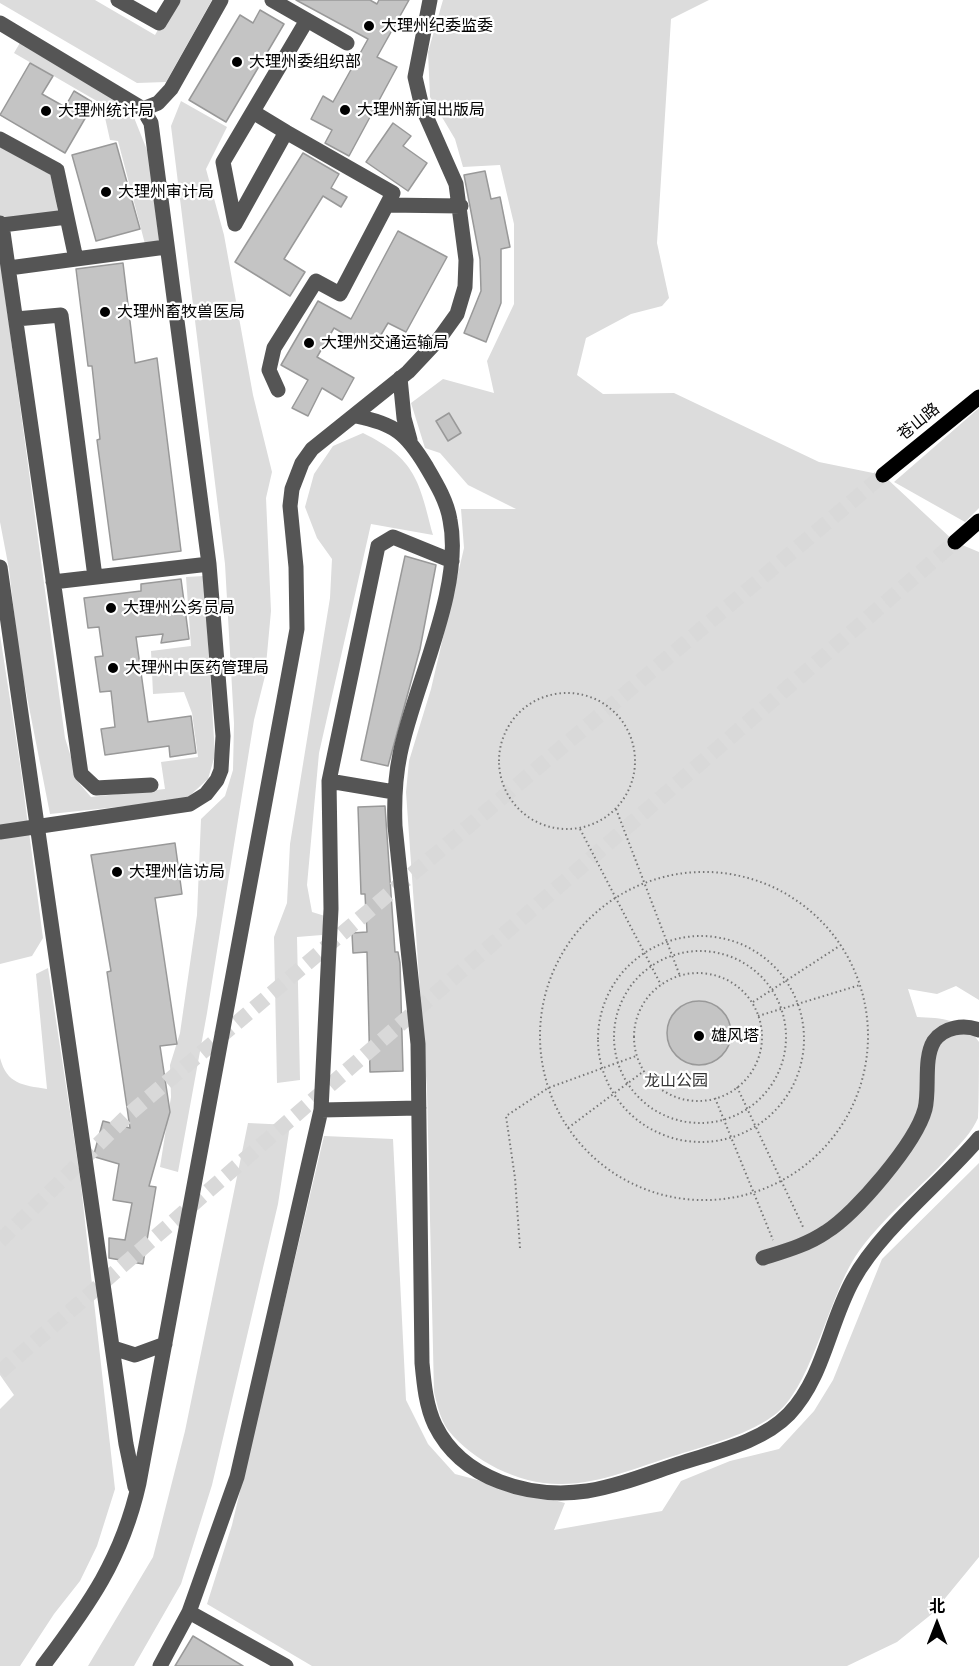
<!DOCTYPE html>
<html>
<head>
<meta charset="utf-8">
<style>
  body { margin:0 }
  #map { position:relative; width:979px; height:1666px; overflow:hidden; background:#fff; font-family:"PT Sans","Noto Sans SC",sans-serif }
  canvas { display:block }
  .north { position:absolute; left:907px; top:1594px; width:60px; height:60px; -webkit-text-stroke:4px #fff; paint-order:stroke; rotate:0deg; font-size:16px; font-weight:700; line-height:24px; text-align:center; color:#000 }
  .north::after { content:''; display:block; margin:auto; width:21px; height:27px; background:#000; clip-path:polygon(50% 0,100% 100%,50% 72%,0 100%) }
</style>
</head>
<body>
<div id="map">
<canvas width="979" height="1666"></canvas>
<div class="north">北</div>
</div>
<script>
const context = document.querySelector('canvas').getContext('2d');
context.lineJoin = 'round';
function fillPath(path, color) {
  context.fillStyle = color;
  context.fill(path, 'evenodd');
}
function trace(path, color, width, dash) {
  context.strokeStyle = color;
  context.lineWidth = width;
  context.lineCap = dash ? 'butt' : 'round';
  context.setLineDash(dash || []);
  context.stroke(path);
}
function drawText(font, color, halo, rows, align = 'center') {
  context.font = font + ' "PT Sans","Noto Sans SC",sans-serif';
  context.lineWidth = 4.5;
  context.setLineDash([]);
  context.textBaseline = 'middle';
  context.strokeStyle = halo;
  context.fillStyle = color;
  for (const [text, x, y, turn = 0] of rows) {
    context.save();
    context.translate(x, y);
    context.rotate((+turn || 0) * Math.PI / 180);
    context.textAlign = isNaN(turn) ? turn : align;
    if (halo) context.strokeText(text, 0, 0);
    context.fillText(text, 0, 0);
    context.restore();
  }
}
const green = new Path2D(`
  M0,0H95L155,35L175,0H212L166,82L137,83L0,3Z
  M443,0H709L671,19L657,243L669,298L662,306L631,314L586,338L577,375L603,394L674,393L819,462L883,475L955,542L979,552V1000L956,986L937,994L908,989L917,1017C941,1018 965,1019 979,1042C979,1057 979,1106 978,1118C972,1132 961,1143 951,1154C920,1189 881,1218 855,1257C829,1298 811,1386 777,1413C751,1434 708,1445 677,1455C640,1466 598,1485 559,1484C518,1484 473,1461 448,1430C440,1419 437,1404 434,1392L427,1090L406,792L409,761L431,689L464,548L461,509H516L468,485L440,453L425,448L411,403L443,379L494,393L487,361L514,304V224L500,165L463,167L455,139L430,97L428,52Z
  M21,41L129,105L149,155L159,241L145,244L118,141L110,140L102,104L14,53Z
  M181,101L227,127L206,169L224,235L253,395L272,472L266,498L271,611L265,676L254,720L207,1013L178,1172L160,1167L171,1097L170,1065L180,1033L197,915L201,819L225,796L233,770L234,723L225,564L171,126Z
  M0,147L53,176L58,214L4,220L0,217Z
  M0,258L65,738L79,783L91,797L165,789L161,762L198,757L192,713L184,692L153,694L151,651L191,646L186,577L204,576L215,755L208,779L185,800L50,814L19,656L9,569L0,522Z
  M979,408V508L965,522L894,482Z
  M363,433C416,459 419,481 433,535L371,524L319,753L307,885L312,912L325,916L322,935L297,937L300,1080L277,1083L274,937L287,903L290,844L330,598L332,559L317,538L305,507L314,474L333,446Z
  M0,635L20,764L43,938L32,956L0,964Z
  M48,968L80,1177L115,1489L97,1546L80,1581L54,1614L20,1666H0V1409L14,1395L0,1375V1058C7,1084 22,1085 47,1089L36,974Z
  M248,1123L290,1125L278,1204L212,1485L181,1584L134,1666H88L153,1557L185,1431Z
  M324,1136L393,1139L406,1400L428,1444L455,1474L565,1503L554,1530L662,1511L681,1481L730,1461L779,1449L814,1411L833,1380L882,1259L979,1163V1557L933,1613L897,1642L847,1666H312L207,1604L232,1525Z`);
const building = new Path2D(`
  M296,0H370L377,4L379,0H409L377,57L397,67L349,156L325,143L332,130L311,119L323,96L333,102L368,39Z
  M260,10L284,24L226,122L189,100L240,15L253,23Z
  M30,63L53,76L42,94L65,107L74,91L94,103L65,153L0,115Z
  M393,123L411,136L403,146L427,163L408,191L366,162Z
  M116,143L140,229L96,241L72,155Z
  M303,153L339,174L331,188L347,197L341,207L323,196L284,259L305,272L290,296L235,262Z
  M485,171L491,199L500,197L510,247L501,249V303L486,342L464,333L481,291L480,259L464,175Z
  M398,231L447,257L406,332L388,323L372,350L334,328L317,357L354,378L342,400L322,388L308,416L292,408L308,380L281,365L318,301L351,319Z
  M123,263L135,363L157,358L181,551L113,560L97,440L100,439L92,366H88L76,269Z
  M449,413L461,433L448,441L436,421Z
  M405,556L436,565L420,649L388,766L361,760Z
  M181,579L189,639L161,643L163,634L136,637L148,722L191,716L196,753L170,757L169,746L105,755L101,729L115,727L111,691L100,692L95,657L103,656L99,627L88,628L84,598L141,591V584Z
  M385,806L395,952H398L400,963L403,1071L370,1072L367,952L353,953L352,933L367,932L365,894H361L358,807Z
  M175,843L182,894L155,898L177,1044L160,1046L170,1112L149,1186L156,1187L143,1264L109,1258V1238L125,1240L132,1203L113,1200L119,1164L95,1157L94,1154L103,1121L130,1128L107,972L111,971L91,855Z
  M667 1033a32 32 0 1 1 64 0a32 32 0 1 1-64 0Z
  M193,1636L243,1666H175Z`);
const majorTunnel = new Path2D(`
  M0,1241L128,1115L883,475
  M0,1372L955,542`);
const path = new Path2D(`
  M499 761a68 68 0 1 1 136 0a68 68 0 1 1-136 0Z
  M616,809L680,976
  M580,829L661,985
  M540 1036a164 164 0 1 1 328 0a164 164 0 1 1-328 0Z
  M598 1039a103 103 0 1 1 206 0a103 103 0 1 1-206 0Z
  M614 1037a86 86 0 1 1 172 0a86 86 0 1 1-172 0Z
  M634 1037a64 64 0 1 1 128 0a64 64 0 1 1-128 0Z
  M753,1002L841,945
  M758,1016L860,985
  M737,1087L804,1229
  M715,1098L773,1240
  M568,1128L644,1071
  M520,1248L515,1178L506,1116L548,1088L636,1056`);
const minor = new Path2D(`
  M118,0L159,23L173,0
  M272,0L347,43
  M0,23L143,109L151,123L209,564L223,736L221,770L217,780L206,794L190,804L0,832
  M143,109L158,103L171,89L221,0
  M253,112L286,132L235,224L223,162L307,20
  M0,139L57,170L76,259L166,247
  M387,205L461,206
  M0,223L2,225L81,774L96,788L151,785
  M2,225L67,217
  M9,268L76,259
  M16,319L61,315L95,577
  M400,378L404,418L410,440
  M278,390L269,370L274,348L316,281L340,294L393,193L286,132
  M356,416C395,424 406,433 426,466C436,483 447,501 450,520C464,588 414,685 400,754C395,778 394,801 395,826L418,1044L422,1363C424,1384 426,1406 435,1425C462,1480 530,1499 587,1491C618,1486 648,1474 678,1464C714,1452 761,1443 789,1414C824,1377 829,1323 853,1280C882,1228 940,1184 979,1138
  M0,567L126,1444L135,1487
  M53,582L209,564
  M329,781L394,792
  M321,1110L419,1108
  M763,1258C785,1251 807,1245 826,1232C856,1213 916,1143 925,1109C930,1089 923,1059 934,1041C944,1027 964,1024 979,1030
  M113,1348L135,1355L165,1344
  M189,1612L286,1666
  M43,1666C89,1605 122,1559 139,1483L297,629L296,567L290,506L292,489L302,463L312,449L408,372L439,339L457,314L465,287L466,260L456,184L422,107L415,77L430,0
  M160,1666L189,1612L237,1477L321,1110L331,909L329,781L378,546L393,537L452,561`);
const major = new Path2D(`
  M883,475L979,397
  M955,542L979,521`);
const markers = [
  [369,26,6,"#000"],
  [237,62,6,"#000"],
  [345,110,6,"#000"],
  [46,111,6,"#000"],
  [106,192,6,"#000"],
  [105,312,6,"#000"],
  [309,343,6,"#000"],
  [111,608,6,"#000"],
  [113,668,6,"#000"],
  [117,872,6,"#000"],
  [699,1036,6,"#000"]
];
const poiNames = [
  ["大理州纪委监委",381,26],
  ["大理州委组织部",249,62],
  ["大理州新闻出版局",357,110],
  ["大理州统计局",58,111],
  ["大理州审计局",118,192],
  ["大理州畜牧兽医局",117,312],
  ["大理州交通运输局",321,343],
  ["大理州公务员局",123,608],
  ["大理州中医药管理局",125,668],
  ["大理州信访局",129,872],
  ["雄风塔",711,1036]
];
const streetNames = [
  ["苍山路",919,422,-39]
];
const parkNames = [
  ["龙山公园",676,1081]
];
fillPath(green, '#dcdcdc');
fillPath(building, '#c4c4c4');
trace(building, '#999', 1.5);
trace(majorTunnel, '#d9d9d9', 15, [15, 8]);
trace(path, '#777', 2, [1.5, 3]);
trace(minor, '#555', 15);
trace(major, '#000', 15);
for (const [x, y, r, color] of markers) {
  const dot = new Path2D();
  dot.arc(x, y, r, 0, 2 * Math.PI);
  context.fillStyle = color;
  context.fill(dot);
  trace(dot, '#fff', 2);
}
drawText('16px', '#000', '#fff', poiNames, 'left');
drawText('16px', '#000', '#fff', streetNames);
drawText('16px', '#333', '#fff', parkNames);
</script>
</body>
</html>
